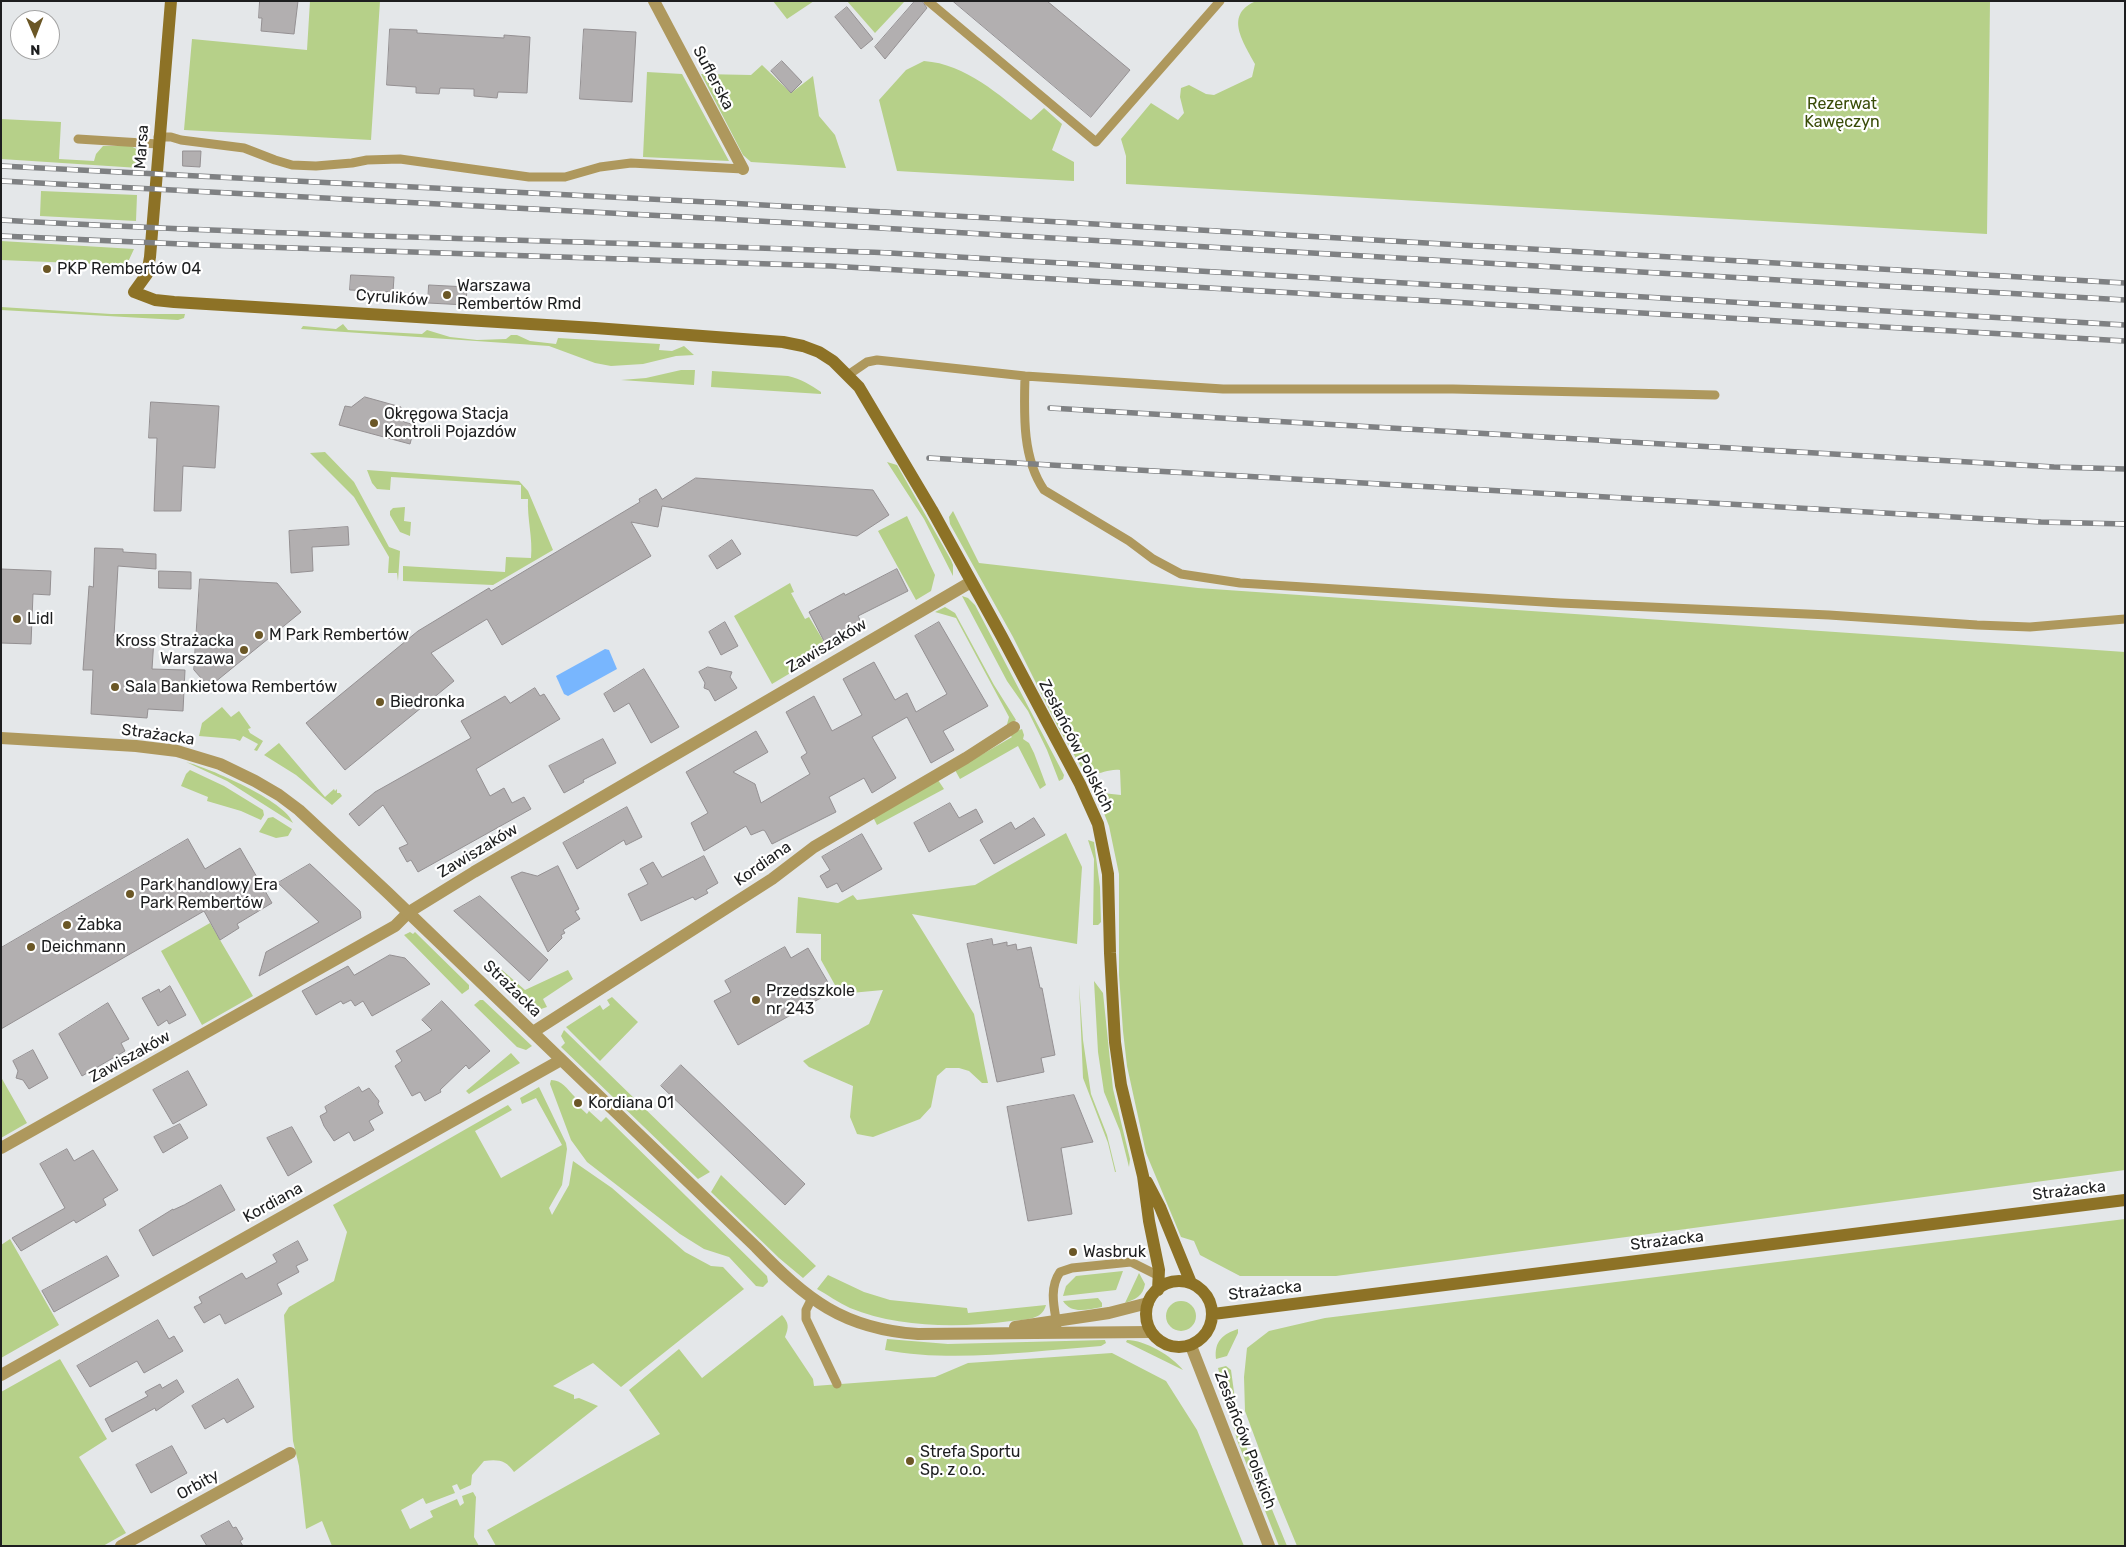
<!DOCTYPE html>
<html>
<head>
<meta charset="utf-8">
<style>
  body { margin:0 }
  #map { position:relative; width:2126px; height:1547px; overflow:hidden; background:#e4e7e9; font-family:Rubik,sans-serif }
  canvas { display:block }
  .frame { position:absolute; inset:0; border:2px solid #1d1e1f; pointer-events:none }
  .north { position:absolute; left:10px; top:10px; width:50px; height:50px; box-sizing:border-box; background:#fff; border:1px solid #a5a5a5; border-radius:50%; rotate:179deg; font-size:14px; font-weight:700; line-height:20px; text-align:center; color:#1d1e1f }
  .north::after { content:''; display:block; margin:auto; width:18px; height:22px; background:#6b5726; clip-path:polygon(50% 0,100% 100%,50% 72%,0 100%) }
</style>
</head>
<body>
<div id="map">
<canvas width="2126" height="1547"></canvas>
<div class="frame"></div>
<div class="north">N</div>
</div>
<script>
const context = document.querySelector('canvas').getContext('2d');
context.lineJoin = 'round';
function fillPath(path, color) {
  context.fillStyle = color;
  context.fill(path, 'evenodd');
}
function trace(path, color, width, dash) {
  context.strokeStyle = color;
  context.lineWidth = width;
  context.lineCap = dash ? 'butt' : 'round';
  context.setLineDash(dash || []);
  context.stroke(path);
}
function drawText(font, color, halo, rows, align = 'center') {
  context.font = font + ' Rubik,sans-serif';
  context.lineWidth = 4.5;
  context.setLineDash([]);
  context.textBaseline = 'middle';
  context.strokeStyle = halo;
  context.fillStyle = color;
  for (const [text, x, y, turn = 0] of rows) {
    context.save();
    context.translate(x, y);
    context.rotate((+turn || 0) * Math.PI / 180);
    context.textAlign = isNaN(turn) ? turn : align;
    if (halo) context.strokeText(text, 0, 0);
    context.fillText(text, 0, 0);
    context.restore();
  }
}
const green = new Path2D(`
  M310,1H380L371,140L184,130L192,39L307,50Z
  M773,1H814L787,19Z
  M847,1H904V2L875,33Z
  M1990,1L1987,234L1126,184V156L1121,139L1151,103L1178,120L1184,113L1180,97L1181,88L1189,85L1206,94L1214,95L1252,77L1255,64C1244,43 1224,16 1254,2Z
  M924,61C966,64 999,95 1031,120L1044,108L1062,124L1052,150L1074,162V181L897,171L879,100L906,70Z
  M762,65L791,93L813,76L819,116L835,135L846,168L751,162L743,155L701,74L751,75Z
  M647,72L682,74L729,161L643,157Z
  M1,119L61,122L59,159L94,161L96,154L103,146H131L140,151L139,168L1,159Z
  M41,191L137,195L136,221L40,216Z
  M1,241L134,249L128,262L123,265L1,260Z
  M1,307L111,314H185L184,318L178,320L1,310Z
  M343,324L348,330L422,334L427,330L450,337L477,340L506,339L511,335H517L530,341L556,344L558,338L660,344L659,350L672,351L684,346L694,355L676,356L643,364L611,366L595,363L549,346L301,329L303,326L336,329Z
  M681,370H695L694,385L621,380L646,378Z
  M712,371L788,376C801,379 811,385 821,392V394L711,387Z
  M325,452L354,482L389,547L400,551L398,581L397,573H388L389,557L354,497L310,453Z
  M887,462L897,465L951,560L953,565V576L924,519Z
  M367,470L519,481L528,491L553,550L493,585L403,581V566L505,572L506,557L531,558C533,538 527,519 528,499H521V485L391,477L390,490L377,489L372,483Z
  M405,507L404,521L411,522L410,536L400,532L390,515V511L393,508Z
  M953,511L979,563L1198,588L2125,652V1170L1336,1276H1240L1200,1255L1194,1241L1181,1237L1146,1153L1127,1066L1123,1031L1119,975V874L1109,826L1098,798L1102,793L1121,795L1120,770C1107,768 1096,778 1084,772L1058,727L1013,637L950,524L949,517Z
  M907,516L935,575L931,591L916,600L878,531Z
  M790,583L794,592L791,593L805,619L809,617L829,650L772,684L734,616Z
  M962,596L968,598L975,605L1064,775L1063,779L1059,781L1047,750L1028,711L1007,681Z
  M945,607L955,613L994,685L1016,720L1006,728L1009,717L956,618L935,612Z
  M222,707L231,717L239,711L251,728L248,729L250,733L263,741L257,751L254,750L258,744L243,736L240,741L235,739L199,736L202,723Z
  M1022,729L1024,735L1023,739L1029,743L1034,753L1046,785L1040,789L1018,746L960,779L955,770L1012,737L1009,734Z
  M279,743L325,797L334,789L335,791L337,789V793H340L342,796L332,805L296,775L264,755Z
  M186,762C209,768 286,801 293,823L227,781Z
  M190,770L224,786L263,810L264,815L261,820L241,811L207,801L208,797L181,786L186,774Z
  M938,780L944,789L877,825L873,817Z
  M273,817L292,829L288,836L276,838L259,832L268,818Z
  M1066,833L1082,867L1077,944L912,914L974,1014L988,1083H982L969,1071L959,1068H946L937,1076L931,1107L920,1119L873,1137L857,1134L850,1117L853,1086L809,1067L803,1061L869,1024L883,990L840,994L821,960V934L796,933L798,897L838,903L853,895L857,900L975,885Z
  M1088,840L1094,842L1100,887L1101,922L1098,925H1093L1094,859Z
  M210,923L253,996L202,1025L161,951Z
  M410,932L413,934L415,932L469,985V989L462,994L404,935Z
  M502,970L525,990L568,970L573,979L543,999L547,1007L535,1011L497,976Z
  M1094,981L1103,993L1113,1089L1130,1159L1129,1167L1120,1131L1104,1092L1098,1052Z
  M1079,984L1083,1040L1091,1094L1107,1135L1116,1172H1115L1108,1143L1083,1078Z
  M612,997L638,1022L600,1061L566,1027L600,1005L603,1010L610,1005L607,1000Z
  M480,1000H483L532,1046L526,1050L517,1047L474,1005Z
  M564,1030L710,1172L698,1179L561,1047L565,1043L561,1036Z
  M511,1053L520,1063L469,1094L466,1091Z
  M1,1077L27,1123L1,1138Z
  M551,1080C562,1080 567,1089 575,1097L572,1100L587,1114L589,1111L601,1122L606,1117L767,1276L768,1282L763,1287L756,1286L729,1257L704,1249L680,1234L587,1162L571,1140L550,1084Z
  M539,1087L566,1143L567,1149L562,1185L549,1208L552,1215L569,1185L573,1161L612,1188L685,1252L711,1266L723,1267L744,1289L621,1387L593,1363L553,1386L574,1395V1399L579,1398L598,1406L514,1472C506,1460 498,1459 484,1461L472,1475L471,1485L460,1490L457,1484L452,1486L455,1493L426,1504L423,1498L401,1510L410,1529L433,1517L430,1511L457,1499L460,1506L464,1503L462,1496L473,1492L476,1497L474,1537L479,1546H332L322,1521L306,1529L299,1466L293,1441L284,1315L289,1307L334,1281L347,1232L333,1205L508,1105L512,1110L475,1131L501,1178L562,1145L536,1098L522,1104L520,1098Z
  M721,1175L816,1266L803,1278L779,1258L711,1192Z
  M2125,1219V1546H1297L1278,1500L1245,1411L1244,1377L1247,1348L1269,1331L1325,1318Z
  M10,1239L59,1325L1,1358V1245Z
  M1123,1271L1116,1290L1063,1296L1066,1286L1076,1276Z
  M1139,1273L1145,1284C1143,1296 1136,1299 1125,1303Z
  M828,1275L864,1292L890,1300L967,1308L968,1313L1046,1305C1042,1321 1024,1319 1011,1321C961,1328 898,1328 850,1308C839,1303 828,1295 817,1289Z
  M1098,1298L1102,1303V1307C1088,1309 1072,1315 1063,1301Z
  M1166 1316a15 15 0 1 1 30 0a15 15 0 1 1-30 0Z
  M782,1315C789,1323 789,1327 785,1337L813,1379L814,1386L935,1377L968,1363L1112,1353L1166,1381L1197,1430L1244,1546H496L487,1530L660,1434L629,1390L679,1349L702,1378Z
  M1238,1329V1333L1227,1356L1216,1359C1214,1341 1223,1334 1238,1329Z
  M887,1339L948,1344L1105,1340L1106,1343L1101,1346C1031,1351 954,1363 885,1350Z
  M1127,1340C1145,1340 1172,1356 1183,1370L1126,1342Z
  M60,1359L107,1439L79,1457L126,1533L103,1546H3L1,1542V1392Z
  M1226,1366L1231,1370L1239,1429L1287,1546H1279L1237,1440L1218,1368Z`);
const water = new Path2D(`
  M605,649L609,650L617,669L568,696L564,694L556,676Z`);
const building = new Path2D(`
  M260,1H298L294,34L261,31L262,18H259Z
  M915,1H922L927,8L885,59L875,47Z
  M953,1H1047L1130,70L1091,117Z
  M847,7L873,39L861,49L835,17Z
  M390,29L417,30V33L504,38V35L530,37L527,93L498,92L497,98L474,96V89L440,88L439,94L416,93V87L387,85Z
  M584,29L636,32L632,102L580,99Z
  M782,61L802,82L791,93L771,71Z
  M183,151H201L200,167L183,166Z
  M351,275L394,277L393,292L350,290Z
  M429,285L467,287L466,305L428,303Z
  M365,397L401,407L404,422L415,425L410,444L339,425L345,406L351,407Z
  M151,402L219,406L215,468L183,466L181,511H154L157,438H149Z
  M696,478L873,490L889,515L857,536L662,506L658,527L631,522L651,556L502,645L487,619L431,653L454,681L345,770L306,723L418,631L489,588L491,591L640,502L639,499L656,489L662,499Z
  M348,527L349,545L312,547L313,571L291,573L289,531Z
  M732,540L741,554L717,569L709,556Z
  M95,548L123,549V552L156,554V569L118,566L114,636L154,639L152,669L185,670L183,711L148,709L147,718L91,714L93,670H83L89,586L93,587Z
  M1,569L51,571L50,595L33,594L31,644L1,643Z
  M897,569L908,591L858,616L860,620L824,641L809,612L844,593L845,595Z
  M159,571L191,572V589L159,588Z
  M200,579L277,583L301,612L209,687L194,670Z
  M725,622L738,646L721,655L709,632Z
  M939,622L988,706L943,731L954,750L931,763L907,717L872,737L896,778L872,793L864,778L829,797L836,812L772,844L765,831L763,830L751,835L746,826L704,851L691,823L708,813L686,772L756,731L768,752L733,772L755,784L761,803L810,774L801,757L807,753L786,712L814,696L832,731L862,715L843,679L874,662L895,700L907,693L916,712L947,694L915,636Z
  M708,667L732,672L730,677L737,688L715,701L709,690L704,688L705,683L699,672Z
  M644,669L679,727L651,743L629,703L614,712L604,694Z
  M535,688L540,696L544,694L560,719L476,769L490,796L504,788L512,803L524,797L531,809L418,872L411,860L407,862L399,848L408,844L383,805L359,826L349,814L375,792L471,738L461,721L505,696L510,703Z
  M603,739L616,763L583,780L584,782L564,793L549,766Z
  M950,803L959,818L976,809L983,822L929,852L914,823Z
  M627,807L642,837L626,845L624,840L577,869L563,843Z
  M1034,818L1045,835L994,864L980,840L1011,822L1015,829Z
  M862,834L882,869L842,892L837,883L827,888L820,876L830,870L822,857Z
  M188,839L205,869L240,848L272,903L237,924L239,928L220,940L204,911L1,1029V948Z
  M704,856L718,883L706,890L708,893L695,900L693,897L641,921L628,894L648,884L640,869L653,862L662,877Z
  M310,864L360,911L361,918L259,976L266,952L319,922L278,883Z
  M558,866L579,909L575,911L580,919L563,930L565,933L561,935L562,938L548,952L511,877L522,872L537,876Z
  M480,896L548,960L529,981L454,911Z
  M992,939L993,945L1007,942V946L1016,944L1017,950L1031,947L1040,988H1042L1055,1055L1041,1058L1044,1072L997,1082L967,944Z
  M785,947L791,958L808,948L833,991L738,1045L714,1001L731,992L725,981Z
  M390,955L405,958L430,984L372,1016L363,1001L355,1006L351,1000L343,1004L341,1001L316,1015L302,991L348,966L354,975Z
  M170,986L186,1015L169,1024L167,1020L158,1026L142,998L159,989L160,992Z
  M442,1001L490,1051L469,1069L466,1065L440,1090L441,1092L425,1101L420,1092L412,1096L395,1066L402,1061L396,1051L432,1030L422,1020Z
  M108,1003L129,1039L121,1043L125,1051L82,1076L59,1034Z
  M33,1050L48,1078L29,1089L23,1080L16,1078L18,1071L13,1061Z
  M681,1065L805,1184L785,1205L661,1086Z
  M188,1071L207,1105L173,1124L153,1090Z
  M359,1087L362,1092L369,1088L379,1101L378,1104L383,1113L369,1121L374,1130L364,1136L354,1141L349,1132L334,1141L324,1126L320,1116L327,1112L325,1107Z
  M1074,1095L1093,1142L1061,1148L1072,1214L1028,1221L1007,1107Z
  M180,1124L188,1138L163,1153L154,1137Z
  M292,1127L312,1162L288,1176L267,1138Z
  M67,1149L74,1161L93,1150L118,1190L103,1199L106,1205L76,1223L74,1220L21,1251L12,1238L65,1208L40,1164Z
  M221,1185L235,1210L153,1256L139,1230L173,1209V1210L184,1205Z
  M298,1241L308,1260L296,1266L299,1272L277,1284L282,1294L225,1324L220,1314L204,1323L194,1307L202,1303L199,1297L242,1273L246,1279L277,1262L273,1255Z
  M107,1256L119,1276L54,1312L42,1291Z
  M158,1320L169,1339L174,1336L183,1351L144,1373L137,1361L90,1387L77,1366Z
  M238,1379L254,1407L227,1423L224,1418L205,1429L192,1406Z
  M177,1380L184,1392L156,1411L155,1408L112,1432L105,1419L148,1396L145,1392L160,1384L162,1388Z
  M172,1446L187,1473L151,1493L136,1465Z
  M229,1521L233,1528L236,1527L243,1539L240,1541L243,1546H207L201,1536Z`);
const service = new Path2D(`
  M928,1L1096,142L1220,1
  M158,137H171L181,140L244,148L275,160L292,165L316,166L352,163L367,160L400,159L529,177H565L600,167L631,163L743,169
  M78,139L158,144
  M848,375L867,362L877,360L1025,376L1223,389H1453L1715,395
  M1025,376C1024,413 1022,458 1044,490L1129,541L1153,559L1181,574L1240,583L1560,603L1829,615L1977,625L2030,627L2125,619
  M812,1298L806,1310V1319L837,1384
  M1057,1325C1054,1307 1049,1288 1060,1272L1072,1268L1131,1262L1159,1276`);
const minor = new Path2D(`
  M654,1L743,169
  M533,1032L772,879L814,847L966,758L1014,727
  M1,1148L395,926L409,912L474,872L971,582
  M1191,1346L1269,1546
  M1,1375L561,1060
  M121,1546L290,1453`);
const tertiary = new Path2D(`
  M1,738L136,746L177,751L220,764L255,781L279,795L299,810L388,893L756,1247C806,1299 843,1329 918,1334L1151,1332
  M1015,1327L1109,1313L1148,1303`);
const secondary = new Path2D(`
  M171,1L150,257L147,274L134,292L155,300L174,302L595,328L783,342L803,346L819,352L833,361L859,387L932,510L1002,637L1080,784L1098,824L1108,874L1110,953L1115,1042L1121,1085L1143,1176L1149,1221L1159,1270L1158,1290
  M1147,1182L1160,1207L1191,1283
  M1146 1314a33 33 0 1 1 66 0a33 33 0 1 1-66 0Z
  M1213,1314L2125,1200`);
const rail = new Path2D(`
  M1,166L728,203L2125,283
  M1,181L724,219L2125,300
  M1,220C297,237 594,240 890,253L2125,325
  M1,236L204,245L830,266L2125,341
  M1050,408L2054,467L2125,469
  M929,458L2041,522L2125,524`);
const markers = [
  [47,269,5,"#6b5726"],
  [447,295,5,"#6b5726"],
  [374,423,5,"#6b5726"],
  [17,619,5,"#6b5726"],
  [259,635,5,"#6b5726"],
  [244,650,5,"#6b5726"],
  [115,687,5,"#6b5726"],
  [380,702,5,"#6b5726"],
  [130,894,5,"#6b5726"],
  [67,925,5,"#6b5726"],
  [31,947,5,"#6b5726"],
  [756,1000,5,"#6b5726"],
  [578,1103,5,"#6b5726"],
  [1073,1252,5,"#6b5726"],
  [910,1461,5,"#6b5726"]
];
const streetNames = [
  ["Suflerska",713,78,62],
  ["Marsa",142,147,-86],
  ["Cyrulików",392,298,4],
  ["Zawiszaków",827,646,-31],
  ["Strażacka",158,735,8],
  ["Zesłańców Polskich",1076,746,63],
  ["Zawiszaków",478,851,-31],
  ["Kordiana",763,864,-35],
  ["Strażacka",512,989,44],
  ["Zawiszaków",130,1057,-29],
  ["Strażacka",2069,1191,-7],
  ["Kordiana",273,1203,-29],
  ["Strażacka",1667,1241,-7],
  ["Strażacka",1265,1291,-7],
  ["Zesłańców Polskich",1245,1440,69],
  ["Orbity",198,1485,-29]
];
const parkNames = [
  ["Rezerwat",1842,104],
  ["Kawęczyn",1842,122]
];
const poiNames = [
  ["PKP Rembertów 04",57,269],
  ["Warszawa",457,286],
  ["Rembertów Rmd",457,304],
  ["Okręgowa Stacja",384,414],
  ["Kontroli Pojazdów",384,432],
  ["Lidl",27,619],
  ["M Park Rembertów",269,635],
  ["Kross Strażacka",234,641,"right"],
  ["Warszawa",234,659,"right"],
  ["Sala Bankietowa Rembertów",125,687],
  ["Biedronka",390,702],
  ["Park handlowy Era",140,885],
  ["Park Rembertów",140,903],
  ["Żabka",77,925],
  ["Deichmann",41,947],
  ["Przedszkole",766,991],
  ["nr 243",766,1009],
  ["Kordiana 01",588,1103],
  ["Wasbruk",1083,1252],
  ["Strefa Sportu",920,1452],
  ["Sp. z o.o.",920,1470]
];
fillPath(green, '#b6d089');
fillPath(water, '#78b6fe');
fillPath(building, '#b2afb0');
trace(building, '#949092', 1);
trace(service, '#ae985d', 9);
trace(minor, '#ae985d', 12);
trace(tertiary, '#ae985d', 12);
trace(secondary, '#8d7226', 12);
trace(rail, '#7f8183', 5.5);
trace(rail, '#fff', 4, [11]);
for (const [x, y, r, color] of markers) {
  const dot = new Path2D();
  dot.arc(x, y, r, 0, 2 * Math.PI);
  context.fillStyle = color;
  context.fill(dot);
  trace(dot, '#fff', 2);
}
drawText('16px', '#1d1e1f', '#fff', streetNames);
drawText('16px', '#394c08', '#fff', parkNames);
drawText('16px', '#1d1e1f', '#fff', poiNames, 'left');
</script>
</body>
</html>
